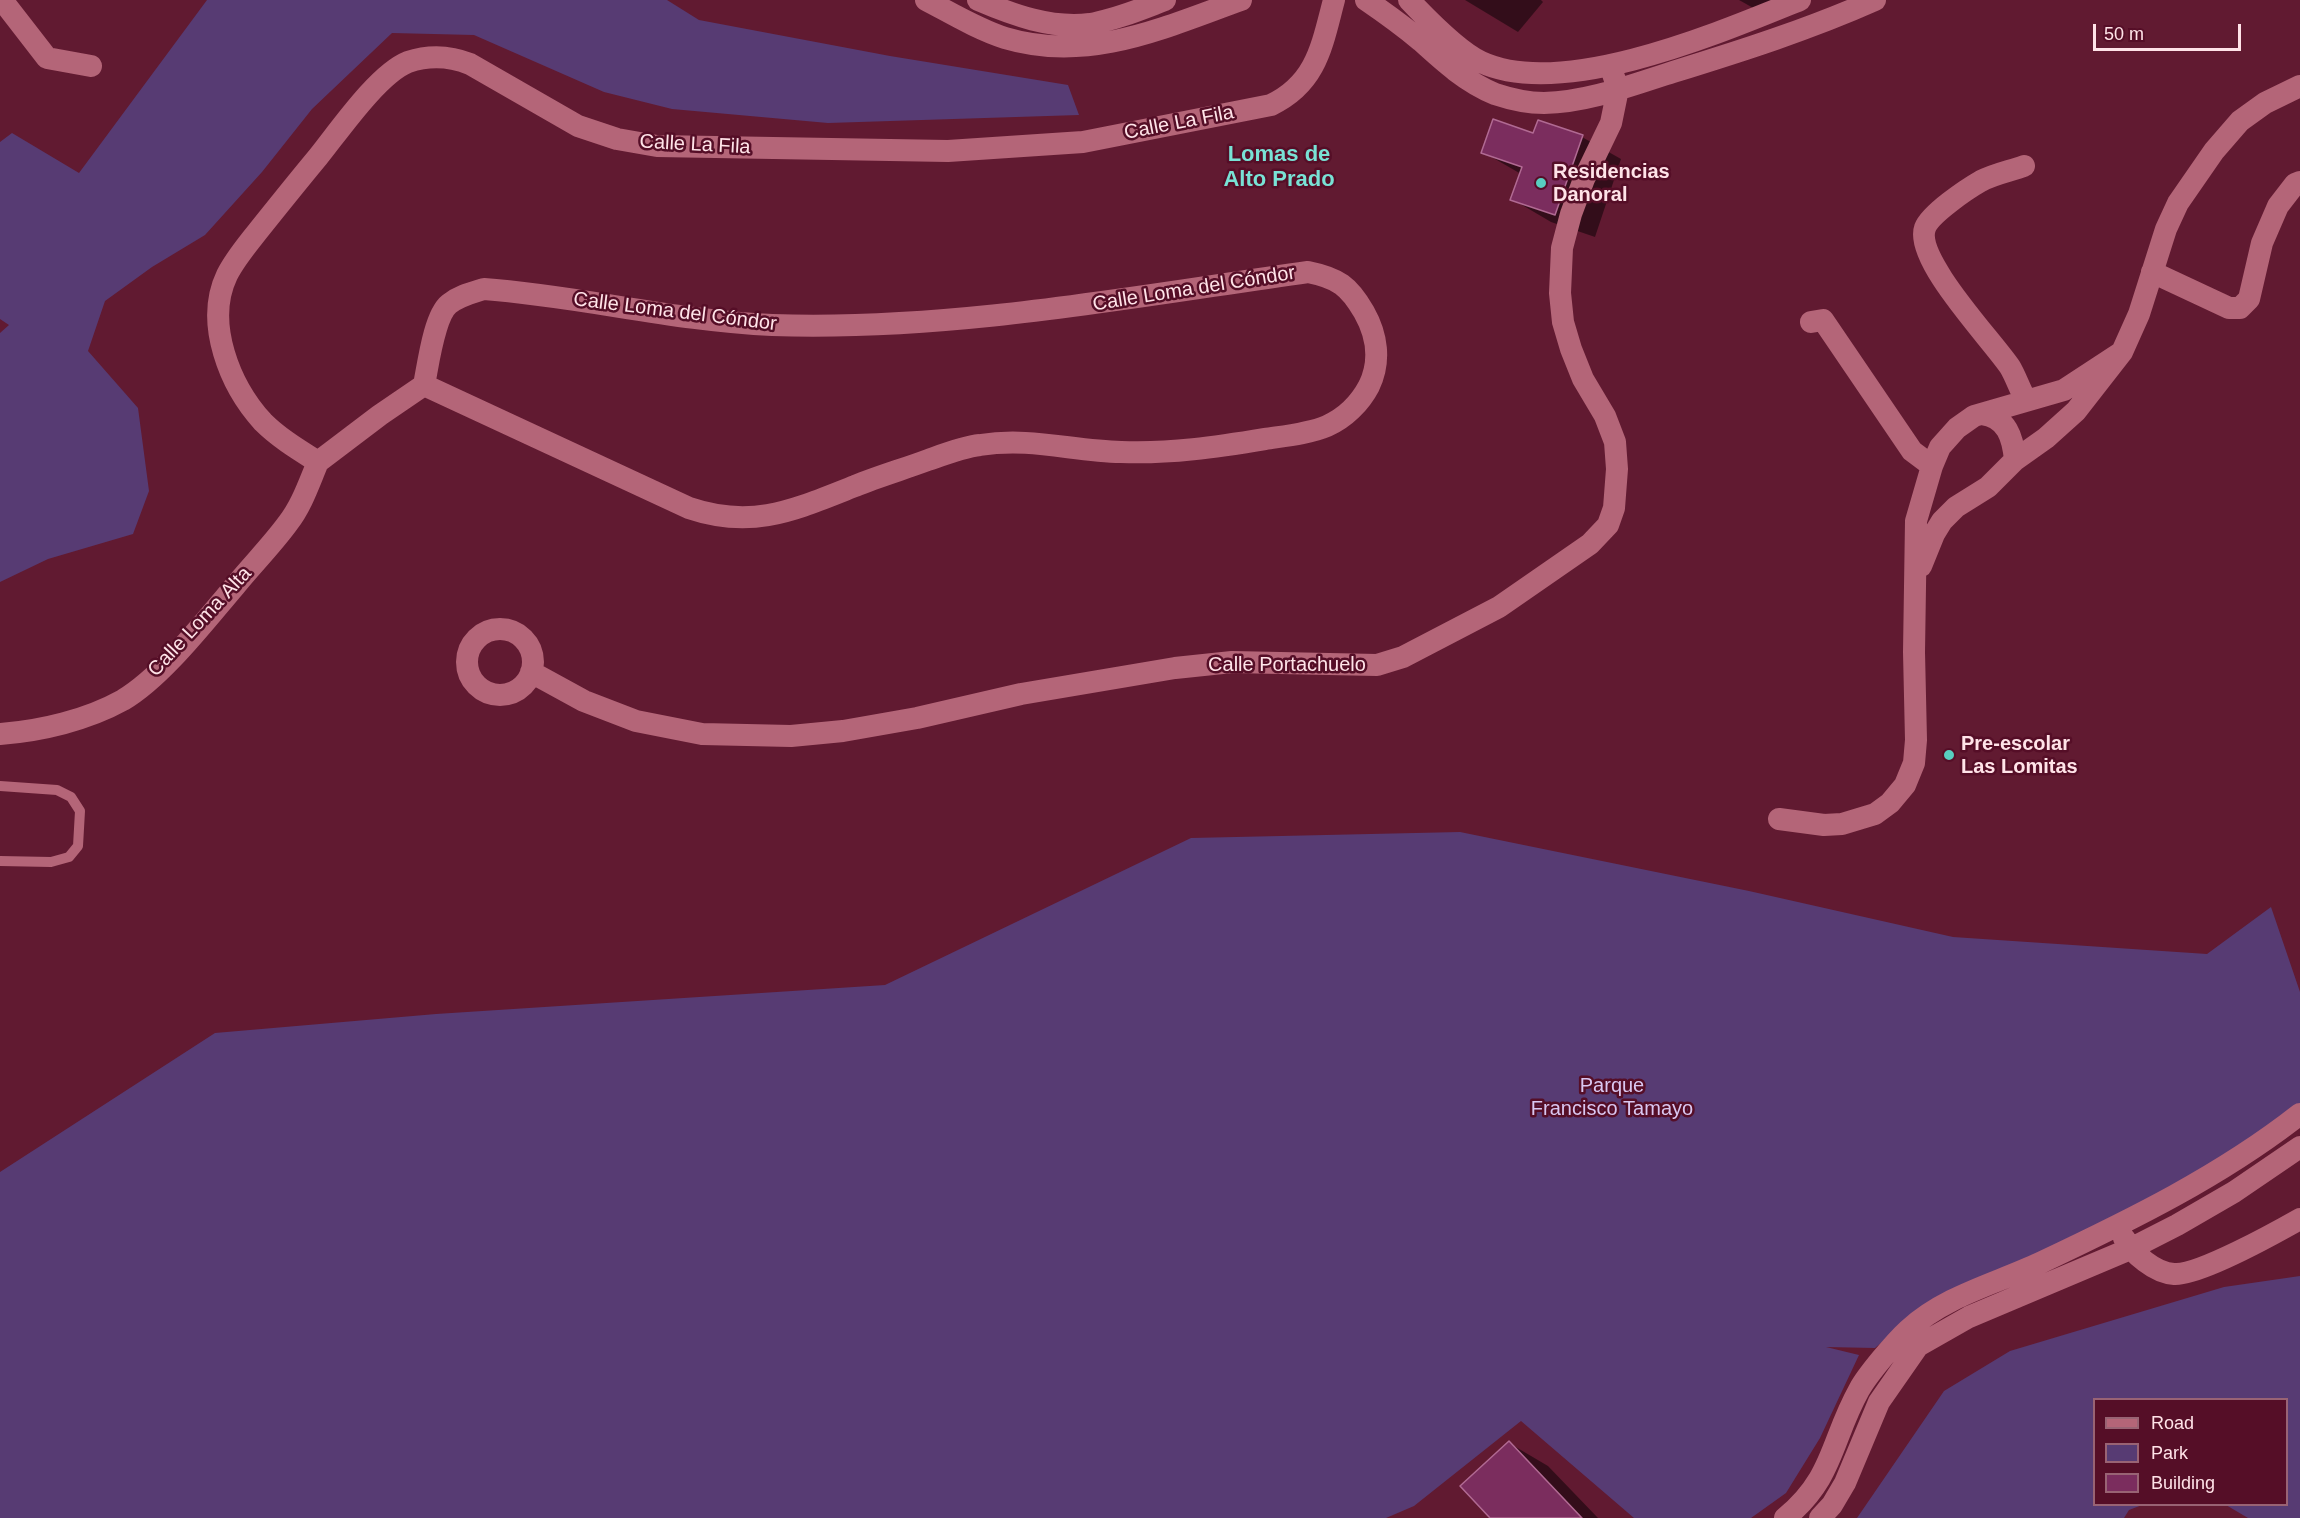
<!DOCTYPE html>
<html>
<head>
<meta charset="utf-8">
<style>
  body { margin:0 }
  #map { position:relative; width:2300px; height:1518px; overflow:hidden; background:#611a31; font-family:Helvetica,sans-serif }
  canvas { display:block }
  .legend { position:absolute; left:2093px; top:1398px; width:195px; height:108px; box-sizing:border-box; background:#550e27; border:2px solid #996374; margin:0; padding:8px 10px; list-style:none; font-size:18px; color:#ffe3e8 }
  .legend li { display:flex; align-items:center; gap:12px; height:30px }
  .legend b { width:30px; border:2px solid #996374 }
  .scale { position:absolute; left:2093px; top:24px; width:148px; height:27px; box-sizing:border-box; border:3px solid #ffe3e8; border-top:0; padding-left:8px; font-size:18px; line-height:21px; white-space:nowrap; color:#ffe3e8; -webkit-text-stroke:4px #550e27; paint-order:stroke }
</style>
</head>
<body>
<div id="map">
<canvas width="2300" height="1518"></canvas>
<ul class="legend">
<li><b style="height:8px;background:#b46578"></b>Road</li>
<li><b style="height:16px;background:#573b73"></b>Park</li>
<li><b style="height:16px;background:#7b2d5e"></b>Building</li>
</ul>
<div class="scale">50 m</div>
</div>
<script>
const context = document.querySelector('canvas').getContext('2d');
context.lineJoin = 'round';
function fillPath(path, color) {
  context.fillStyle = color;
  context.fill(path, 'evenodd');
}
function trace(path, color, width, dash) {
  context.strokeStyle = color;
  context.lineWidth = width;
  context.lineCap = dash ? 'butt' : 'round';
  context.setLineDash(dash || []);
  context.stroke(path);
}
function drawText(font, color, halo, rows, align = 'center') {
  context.font = font + ' Helvetica,sans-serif';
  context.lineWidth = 5;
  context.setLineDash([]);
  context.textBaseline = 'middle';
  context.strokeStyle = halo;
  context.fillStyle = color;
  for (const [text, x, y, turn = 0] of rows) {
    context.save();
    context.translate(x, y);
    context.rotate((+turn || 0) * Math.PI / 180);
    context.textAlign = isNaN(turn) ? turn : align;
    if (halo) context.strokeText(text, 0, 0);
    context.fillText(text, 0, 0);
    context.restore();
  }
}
const green = new Path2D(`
  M207,0H667L699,20L890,56L1068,85L1079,115L828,123L672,109L604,92L474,35L392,33L312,109L262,172L205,235L152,267L105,301L88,351L138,408L149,491L133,534L48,559L0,582V333L9,325L0,319V142L12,133L79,173Z
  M1460,832L1749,891L1953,937L2207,954L2271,907L2300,992V1116L2271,1137L1902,1325L1875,1348L1826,1347L1859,1355L1820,1438L1786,1493L1751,1518H1634L1521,1421L1414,1506L1386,1518H0V1172L215,1033L436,1014L885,985L1191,838Z
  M2300,1276V1518H2248L2226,1505L2286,1504V1400H2094V1504L2142,1505L2129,1510L2124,1518H1857L1944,1391L2010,1351L2224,1287Z`);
const shadow = new Path2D(`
  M1465,0H1541L1543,2L1518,32Z
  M1739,0H1809L1764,14Z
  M1534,135L1582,137L1621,159L1595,237L1551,222L1512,199L1521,174L1483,152Z
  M1509,1443L1548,1466L1598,1518H1493Z`);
const building = new Path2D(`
  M1493,119L1533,133L1538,120L1583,135L1555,215L1510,200L1522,167L1481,153Z
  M1509,1441L1582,1518H1490L1460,1486Z`);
const service = new Path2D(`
  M0,786L57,790L71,797L80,811L78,846L69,857L51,862L0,861`);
const minor = new Path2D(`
  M2,0L47,58L91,66
  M926,0C951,13 977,29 1005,38C1088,63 1163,28 1241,0
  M978,0C1013,15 1051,29 1090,24C1115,20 1141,9 1165,0
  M1366,0C1385,13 1403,26 1421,41C1444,62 1466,82 1495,94C1510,99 1529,103 1544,103C1588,102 1632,85 1673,72C1741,51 1810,29 1875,0
  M1409,0C1426,18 1460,52 1481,62C1563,100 1721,32 1800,0
  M2024,166C2010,171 1994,174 1981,181C1967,189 1930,214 1925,228C1914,259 1991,339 2010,367C2016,377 2020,390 2026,400
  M1308,272C1338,278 1349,286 1364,312C1377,335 1381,361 1369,386C1360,403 1345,418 1327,426C1308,434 1285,436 1265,439C1217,447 1169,454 1121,452C1072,451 1031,437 980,445C963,447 945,454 928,460C904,469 879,476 855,486C796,509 754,530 689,508L424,385C428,366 434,316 449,304C459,296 471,293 484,289C580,296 675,321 772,325C952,331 1131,297 1308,272Z
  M2152,272L2229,308H2240L2249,299L2262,243L2278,206L2295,184L2300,182
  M1811,322L1823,320L1912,451L1932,466
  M1982,414C2007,417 2013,438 2015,460
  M318,462C299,450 279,438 263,422C230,386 204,323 227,275C235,259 247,245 258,231C278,206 298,181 318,157C339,131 378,74 408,62C429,55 450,56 470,64L578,126L617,139L657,146L948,151L1083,142L1271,105C1317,83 1322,45 1334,0
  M318,462L380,415L424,385
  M1921,566L1934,534L1942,521L1956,507L1988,487L2015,460L2046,438L2076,411L2122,352L2139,314L2166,229L2178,203L2214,151L2240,121L2265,103L2300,86
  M467 662a33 33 0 1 1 66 0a33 33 0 1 1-66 0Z
  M531,672L584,701L636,721L702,734L791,736L843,731L917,718L1021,694L1175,668L1232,662L1377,665L1403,657L1499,607L1590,544L1608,525L1614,508L1617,469L1615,442L1605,416L1583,379L1571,349L1563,322L1560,293L1562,248L1571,214L1584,179L1611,123L1618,89L1610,65
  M0,734C41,731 87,720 123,700C162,677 205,621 235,586C252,565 272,545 288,523C302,505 309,483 318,462
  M1779,819L1824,825L1842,824L1875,814L1890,803L1905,785L1914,763L1916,740L1914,652L1916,521L1932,466L1940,447L1957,428L1974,416L2064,390L2122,352
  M2124,1238C2133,1254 2155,1273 2174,1274C2198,1276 2277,1232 2300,1219
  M1785,1518C1834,1478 1831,1440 1859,1390C1867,1375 1895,1342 1908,1330C1945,1296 1995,1284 2040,1263C2131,1220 2221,1176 2300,1114
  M1820,1518L1832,1505L1845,1483L1879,1402L1918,1346L1969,1317L2130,1249L2177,1225L2234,1192L2300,1147`);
const markers = [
  [1541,183,6,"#58cec0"],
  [1949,755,6,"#58cec0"]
];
const streetNames = [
  ["Calle La Fila",1179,123,-11],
  ["Calle La Fila",695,145,3],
  ["Calle Loma del Cóndor",1194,289,-9],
  ["Calle Loma del Cóndor",675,312,7],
  ["Calle Loma Alta",200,622,-47],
  ["Calle Portachuelo",1287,665]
];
const poiNames = [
  ["Residencias",1553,172],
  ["Danoral",1553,195],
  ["Pre-escolar",1961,744],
  ["Las Lomitas",1961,767]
];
const parkNames = [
  ["Parque",1612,1086],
  ["Francisco Tamayo",1612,1109]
];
const quarterNames = [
  ["Lomas de",1279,155],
  ["Alto Prado",1279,180]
];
fillPath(green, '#573b73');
fillPath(shadow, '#0007');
fillPath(building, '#7b2d5e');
trace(building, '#b16a93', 1.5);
trace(service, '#b46578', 10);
trace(minor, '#b46578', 22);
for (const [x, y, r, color] of markers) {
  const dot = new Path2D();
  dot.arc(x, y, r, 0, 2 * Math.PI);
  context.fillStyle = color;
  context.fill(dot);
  trace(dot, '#550e27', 2);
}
drawText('20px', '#ffe3e8', '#550e27', streetNames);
drawText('bold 20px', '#ffe3e8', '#550e27', poiNames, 'left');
drawText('20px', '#d9c7f1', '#550e27', parkNames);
drawText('bold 22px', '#79e2d5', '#550e27', quarterNames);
</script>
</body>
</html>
